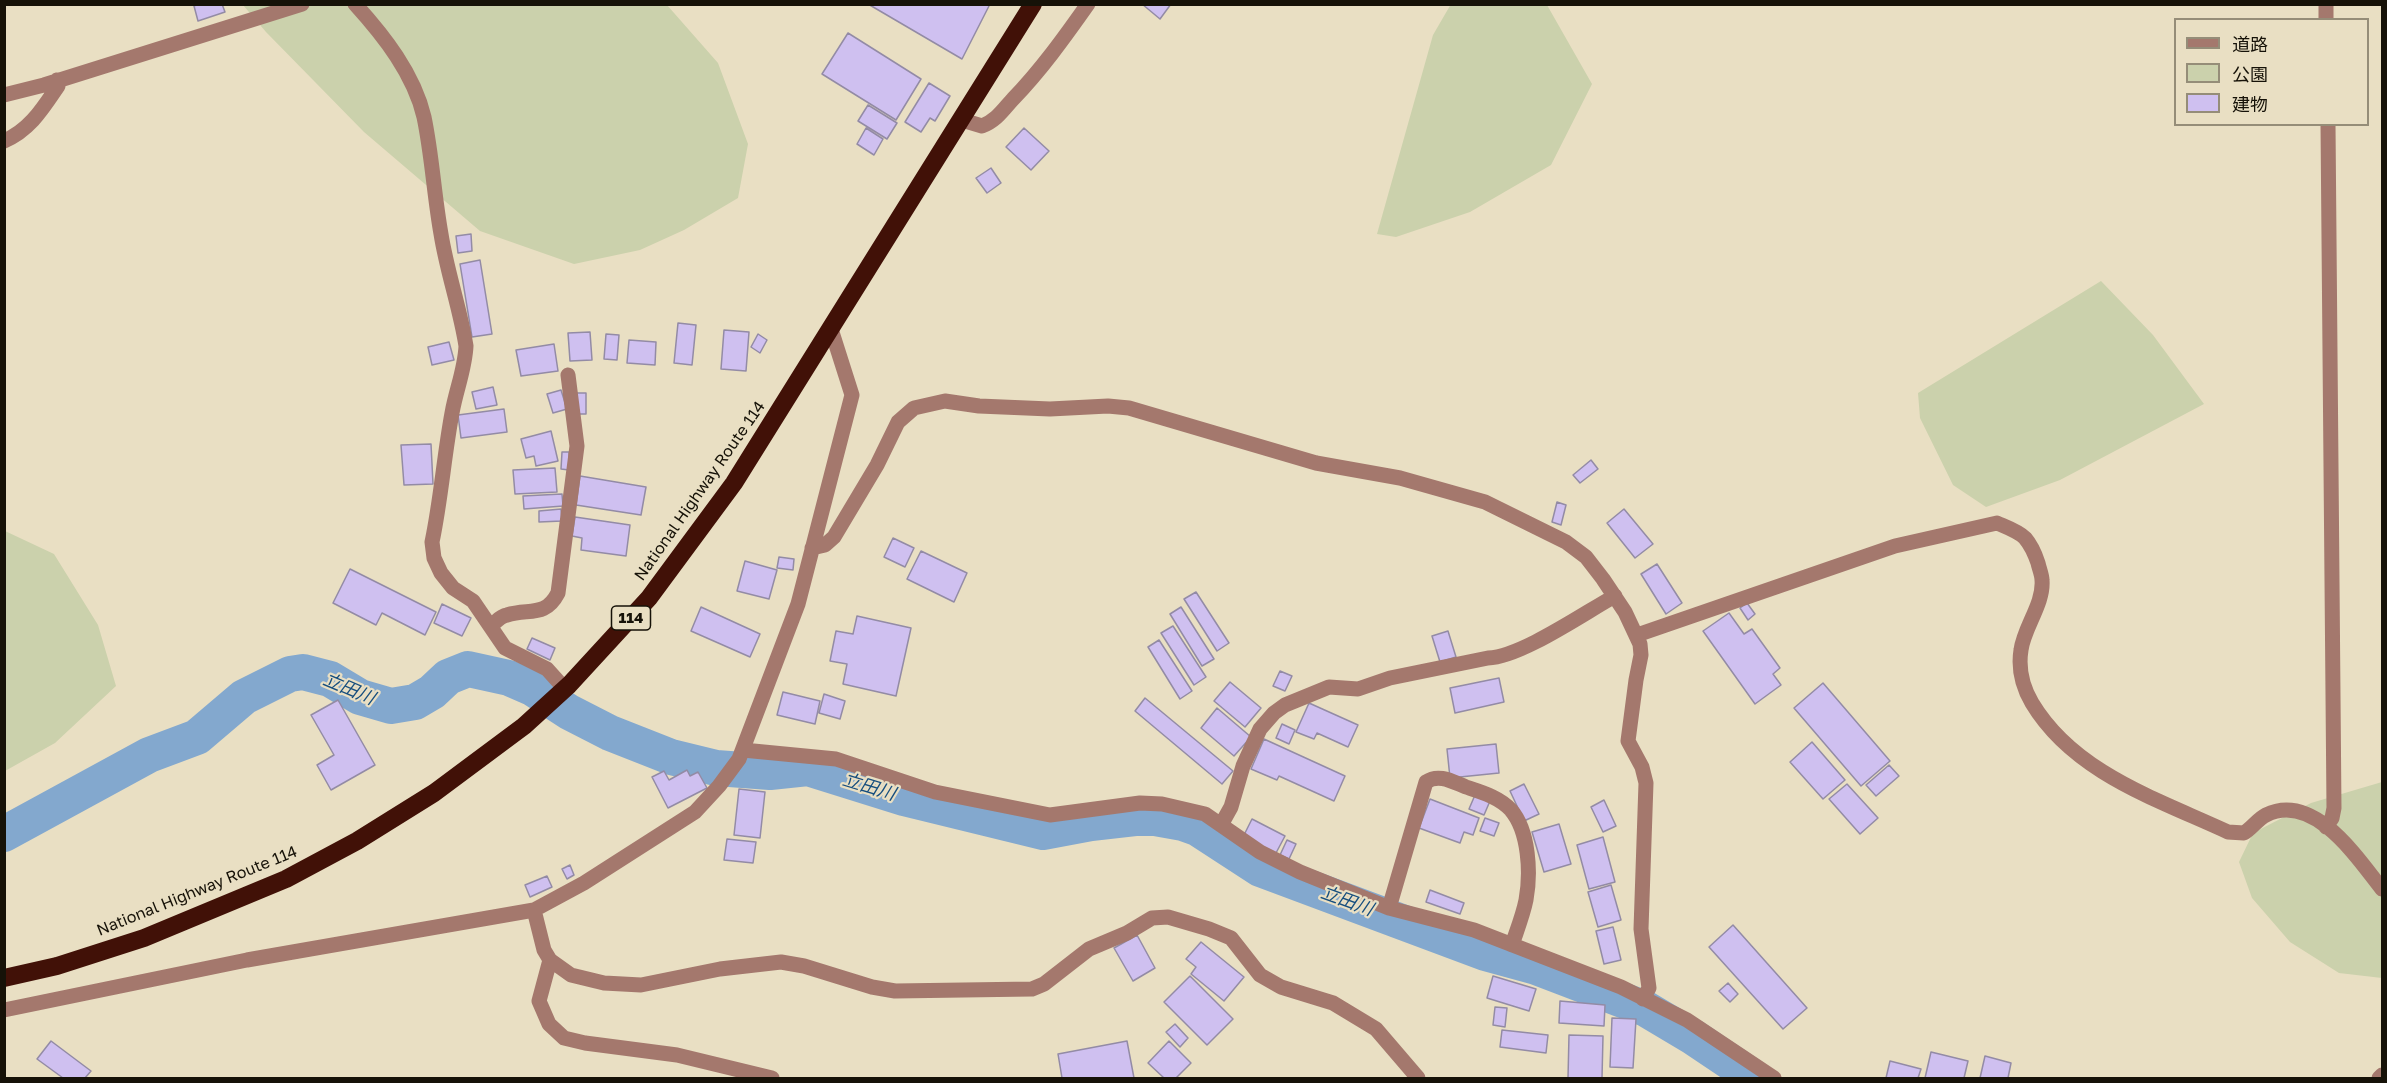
<!DOCTYPE html>
<html>
<head>
<meta charset="utf-8">
<style>
  body { margin:0 }
  #map { position:relative; width:2387px; height:1083px; overflow:hidden; background:#e9dfc3; font-family:"Golos Text","Noto Sans JP",sans-serif }
  canvas { display:block }
  .frame { position:absolute; inset:0; border:6px solid #161208; pointer-events:none }
  .legend { position:absolute; left:2174px; top:18px; width:195px; height:108px; box-sizing:border-box; background:#e9dfc3; border:2px solid #958d78; margin:0; padding:8px 10px; list-style:none; font-size:18px; color:#161208 }
  .legend li { display:flex; align-items:center; gap:12px; height:30px }
  .legend b { width:30px; border:2px solid #958d78 }
</style>
</head>
<body>
<div id="map">
<canvas width="2387" height="1083"></canvas>
<div class="frame"></div>
<ul class="legend">
<li><b style="height:8px;background:#a4786d"></b>道路</li>
<li><b style="height:16px;background:#cbd1ac"></b>公園</li>
<li><b style="height:16px;background:#cfc0f0"></b>建物</li>
</ul>
</div>
<script>
const context = document.querySelector('canvas').getContext('2d');
context.lineJoin = 'round';
function fillPath(path, color) {
  context.fillStyle = color;
  context.fill(path, 'evenodd');
}
function trace(path, color, width, dash) {
  context.strokeStyle = color;
  context.lineWidth = width;
  context.lineCap = dash ? 'butt' : 'round';
  context.setLineDash(dash || []);
  context.stroke(path);
}
function drawText(font, color, halo, rows, align = 'center') {
  context.font = font + ' "Golos Text","Noto Sans JP",sans-serif';
  context.lineWidth = 4.5;
  context.setLineDash([]);
  context.textBaseline = 'middle';
  context.strokeStyle = halo;
  context.fillStyle = color;
  for (const [text, x, y, turn = 0] of rows) {
    context.save();
    context.translate(x, y);
    context.rotate((+turn || 0) * Math.PI / 180);
    context.textAlign = isNaN(turn) ? turn : align;
    if (halo) context.strokeText(text, 0, 0);
    context.fillText(text, 0, 0);
    context.restore();
  }
}
const green = new Path2D(`
  M1451,4L1547,5L1592,84L1551,165L1470,212L1396,237L1377,234L1433,35Z
  M243,5H667L718,63L748,144L738,198L684,230L640,250L574,264L480,231L364,132L266,32Z
  M2101,281L2153,335L2204,404L2060,480L1986,507L1953,485L1920,418L1918,393Z
  M5,531L54,554L98,625L116,686L55,743L5,771Z
  M2382,782V978L2339,973L2290,942L2252,898L2239,862L2253,833L2311,803Z`);
const river = new Path2D(`
  M4,834L149,755L197,737L244,697L290,674L303,672L330,679L360,697L391,706L415,702L432,692L448,677L468,669L509,678L532,688L569,712L610,733L671,757L716,768L770,772L808,768L904,798L1043,832L1091,823L1135,818H1155L1183,823L1197,828L1260,869L1485,953L1536,967L1646,1009L1693,1037L1754,1078`);
const building = new Path2D(`
  M198,4H222L225,12L198,21L194,6Z
  M868,4H990L962,59Z
  M1142,4H1171L1160,19Z
  M848,33L921,79L896,120L822,74Z
  M929,83L950,96L935,121L930,118L921,132L905,122Z
  M868,105L897,123L887,139L858,121Z
  M866,128L883,139L874,155L857,144Z
  M1024,128L1049,151L1031,170L1006,147Z
  M991,168L1001,183L987,193L976,178Z
  M471,234L472,251L458,253L456,236Z
  M480,260L492,334L472,337L460,264Z
  M678,323L696,325L692,365L674,363Z
  M724,330L749,332L746,371L721,369Z
  M590,332L592,360L570,361L568,333Z
  M606,334L619,335L617,360L604,359Z
  M758,334L767,340L760,353L751,347Z
  M629,340L656,342L655,365L627,363Z
  M449,342L454,360L432,365L428,347Z
  M554,344L558,371L521,376L516,350Z
  M493,387L497,405L476,409L472,392Z
  M561,390L567,409L553,413L547,394Z
  M575,393H586V414H575Z
  M504,409L507,432L461,438L458,415Z
  M551,431L558,461L536,466L534,456L526,458L521,439Z
  M431,444L433,484L404,485L401,445Z
  M562,452H569V470L561,469Z
  M1591,460L1598,469L1580,483L1573,475Z
  M555,468L557,492L515,494L513,470Z
  M580,476L646,487L641,515L576,505Z
  M562,494L563,506L524,509L523,496Z
  M1557,502L1566,505L1561,525L1552,522Z
  M561,509L562,521L539,522V511Z
  M1624,509L1653,544L1635,558L1607,523Z
  M575,517L630,525L626,556L581,550L582,538L572,536Z
  M893,538L914,548L905,567L884,557Z
  M921,551L967,573L954,602L907,579Z
  M779,557L794,559L793,570L777,568Z
  M745,561L777,570L769,599L737,591Z
  M1657,564L1682,603L1666,614L1641,574Z
  M350,569L436,612L425,635L382,613L376,625L333,603Z
  M1196,592L1229,643L1217,651L1184,599Z
  M1747,603L1755,614L1748,620L1740,608Z
  M442,604L471,618L462,636L434,623Z
  M701,607L760,634L750,657L691,631Z
  M1181,607L1214,659L1202,666L1170,614Z
  M1729,613L1744,634L1752,629L1780,668L1773,674L1781,685L1755,704L1703,631Z
  M857,616L911,628L896,696L843,684L847,664L830,661L836,631L853,634Z
  M1173,626L1206,677L1194,685L1161,633Z
  M1448,631L1456,657L1440,662L1432,636Z
  M532,638L555,648L550,660L527,649Z
  M1159,640L1192,691L1180,699L1148,647Z
  M1280,671L1292,676L1285,691L1273,686Z
  M1499,678L1504,702L1455,713L1450,688Z
  M1230,682L1261,708L1245,727L1214,701Z
  M1823,683L1890,761L1861,786L1794,708Z
  M783,692L820,701L815,724L777,715Z
  M824,694L845,701L840,719L819,713Z
  M1145,698L1233,771L1222,784L1135,711Z
  M338,700L375,765L331,790L317,765L334,755L311,715Z
  M1309,703L1358,725L1348,747L1317,733L1314,739L1296,732Z
  M1217,708L1251,737L1234,756L1201,728Z
  M1282,724L1295,730L1289,744L1276,738Z
  M1264,739L1345,776L1334,801L1279,776L1277,780L1251,769Z
  M1812,742L1845,780L1823,799L1790,762Z
  M1496,744L1499,773L1450,778L1447,749Z
  M1889,765L1899,776L1876,796L1866,785Z
  M687,770L690,776L698,772L707,788L668,808L652,777L664,771L669,780Z
  M1524,784L1539,814L1524,821L1510,791Z
  M1847,784L1878,818L1860,834L1829,799Z
  M739,789L765,792L760,838L734,835Z
  M1475,795L1490,801L1484,815L1469,809Z
  M1430,799L1479,818L1473,835L1464,832L1460,843L1419,828Z
  M1604,800L1616,826L1603,832L1591,807Z
  M1485,818L1499,823L1494,836L1480,831Z
  M1252,819L1285,836L1276,853L1243,837Z
  M1559,824L1571,864L1544,872L1532,832Z
  M1603,837L1615,882L1589,889L1577,845Z
  M727,839L756,842L753,863L724,860Z
  M1287,840L1296,844L1289,859L1280,855Z
  M570,865L574,875L567,879L562,869Z
  M547,876L552,887L530,897L525,885Z
  M1611,885L1621,920L1598,927L1588,892Z
  M1430,890L1464,903L1460,914L1426,902Z
  M1733,925L1807,1008L1783,1029L1709,947Z
  M1613,927L1621,960L1604,964L1596,931Z
  M1137,935L1155,968L1133,981L1114,948Z
  M1201,942L1244,977L1224,1001L1191,974L1196,967L1186,959Z
  M1190,976L1233,1019L1207,1045L1164,1002Z
  M1493,976L1536,989L1529,1011L1487,998Z
  M1728,983L1738,994L1730,1002L1719,991Z
  M1560,1001L1605,1005L1604,1026L1559,1023Z
  M1495,1007L1507,1008L1505,1027L1493,1025Z
  M1612,1018L1636,1019L1633,1068L1610,1067Z
  M1175,1024L1188,1038L1180,1047L1166,1032Z
  M1502,1030L1548,1035L1546,1053L1500,1047Z
  M1569,1035L1603,1036L1602,1078H1568Z
  M51,1041L91,1071L85,1078H63L37,1059Z
  M1127,1041L1134,1078H1062L1058,1054Z
  M1169,1041L1191,1063L1176,1078H1164L1148,1063Z
  M1931,1052L1968,1061L1964,1078H1925Z
  M1985,1056L2011,1063L2008,1078H1980Z
  M1890,1061L1921,1069L1918,1078H1886Z`);
const street = new Path2D(`
  M355,4C384,36 414,74 424,117C432,155 434,195 441,234C447,272 460,308 466,346C465,369 456,390 452,413C444,456 441,499 432,542L434,558L441,573L453,588L473,601L505,648L547,669L565,689
  M2326,4V20
  M4,95L44,85L302,4
  M962,120L982,126C996,121 1003,110 1013,99C1041,70 1064,38 1088,4
  M4,141C30,130 43,108 58,86L57,80
  M812,548L825,545L834,537L877,465L898,422L914,408L945,401L979,406L1050,409L1108,406L1129,408L1316,463L1400,478L1485,502L1566,542L1586,557L1603,579L1625,612L1640,644L1641,655L1636,680L1628,741L1642,767L1646,783L1641,929L1649,988L1643,999
  M491,626C496,622 500,616 507,615C529,608 545,618 558,593L577,446L568,375
  M1637,635L1895,546L1997,523C2006,527 2018,531 2025,538C2031,545 2035,554 2038,563C2039,568 2042,575 2042,580C2044,604 2024,627 2021,650C2018,669 2022,686 2032,703C2074,773 2157,799 2228,832L2244,833C2252,828 2258,819 2266,815C2314,791 2358,859 2382,889
  M743,750L836,759L935,792L1050,815L1140,803L1162,804L1205,814L1260,852L1300,872L1389,908L1474,930L1621,987L1687,1020L1774,1078
  M1221,825L1231,807L1243,766L1260,729L1274,713L1285,705L1329,687L1358,689L1390,678L1488,658C1521,657 1584,613 1615,596
  M2326,827L2332,818L2334,808L2328,124
  M1389,908L1426,782C1439,773 1453,782 1466,787C1481,792 1499,797 1511,810C1529,831 1531,873 1526,900C1523,915 1517,930 1512,945
  M534,910L544,950L550,960L571,975L604,983L641,985L720,969L781,962L804,966L872,987L895,991L1032,989L1044,984L1089,949L1127,933L1152,918L1168,917L1209,929L1231,938L1260,975L1281,987L1333,1003L1376,1029L1418,1078
  M550,960L539,1001L549,1024L564,1038L585,1043L677,1055L772,1078
  M4,1010L247,960L534,910L584,883L695,812L719,786L739,759L798,604L852,395L831,329
  M2379,1078L2382,1075`);
const highway = new Path2D(`
  M4,978L57,966L144,938L286,879L357,841L434,793L524,726L569,685L649,598L734,483L1033,4`);
const shields = [
  [631,618,39]
];
const shieldNames = [
  ["114",631,618]
];
const streetNames = [
  ["National Highway Route 114",700,491,-55],
  ["National Highway Route 114",197,891,-22]
];
const waterNames = [
  ["立田川",349,689,23],
  ["立田川",869,787,17],
  ["立田川",1347,901,20]
];
fillPath(green, '#cbd1ac');
trace(river, '#83a8ce', 36);
fillPath(building, '#cfc0f0');
trace(building, '#938ba5', 1.5);
trace(street, '#a4786d', 15);
trace(highway, '#411107', 18);
for (const [x, y, w] of shields) {
  const box = new Path2D();
  box.roundRect(x - w / 2, y - 12, w, 24, 4.5);
  context.fillStyle = '#e9dfc3';
  context.fill(box);
  trace(box, '#161208', 1.5);
}
drawText('bold 15px', '#161208', null, shieldNames);
drawText('16px', '#161208', '#e9dfc3', streetNames);
drawText('italic 18px', '#164e7e', '#e9dfc3', waterNames);
</script>
</body>
</html>
